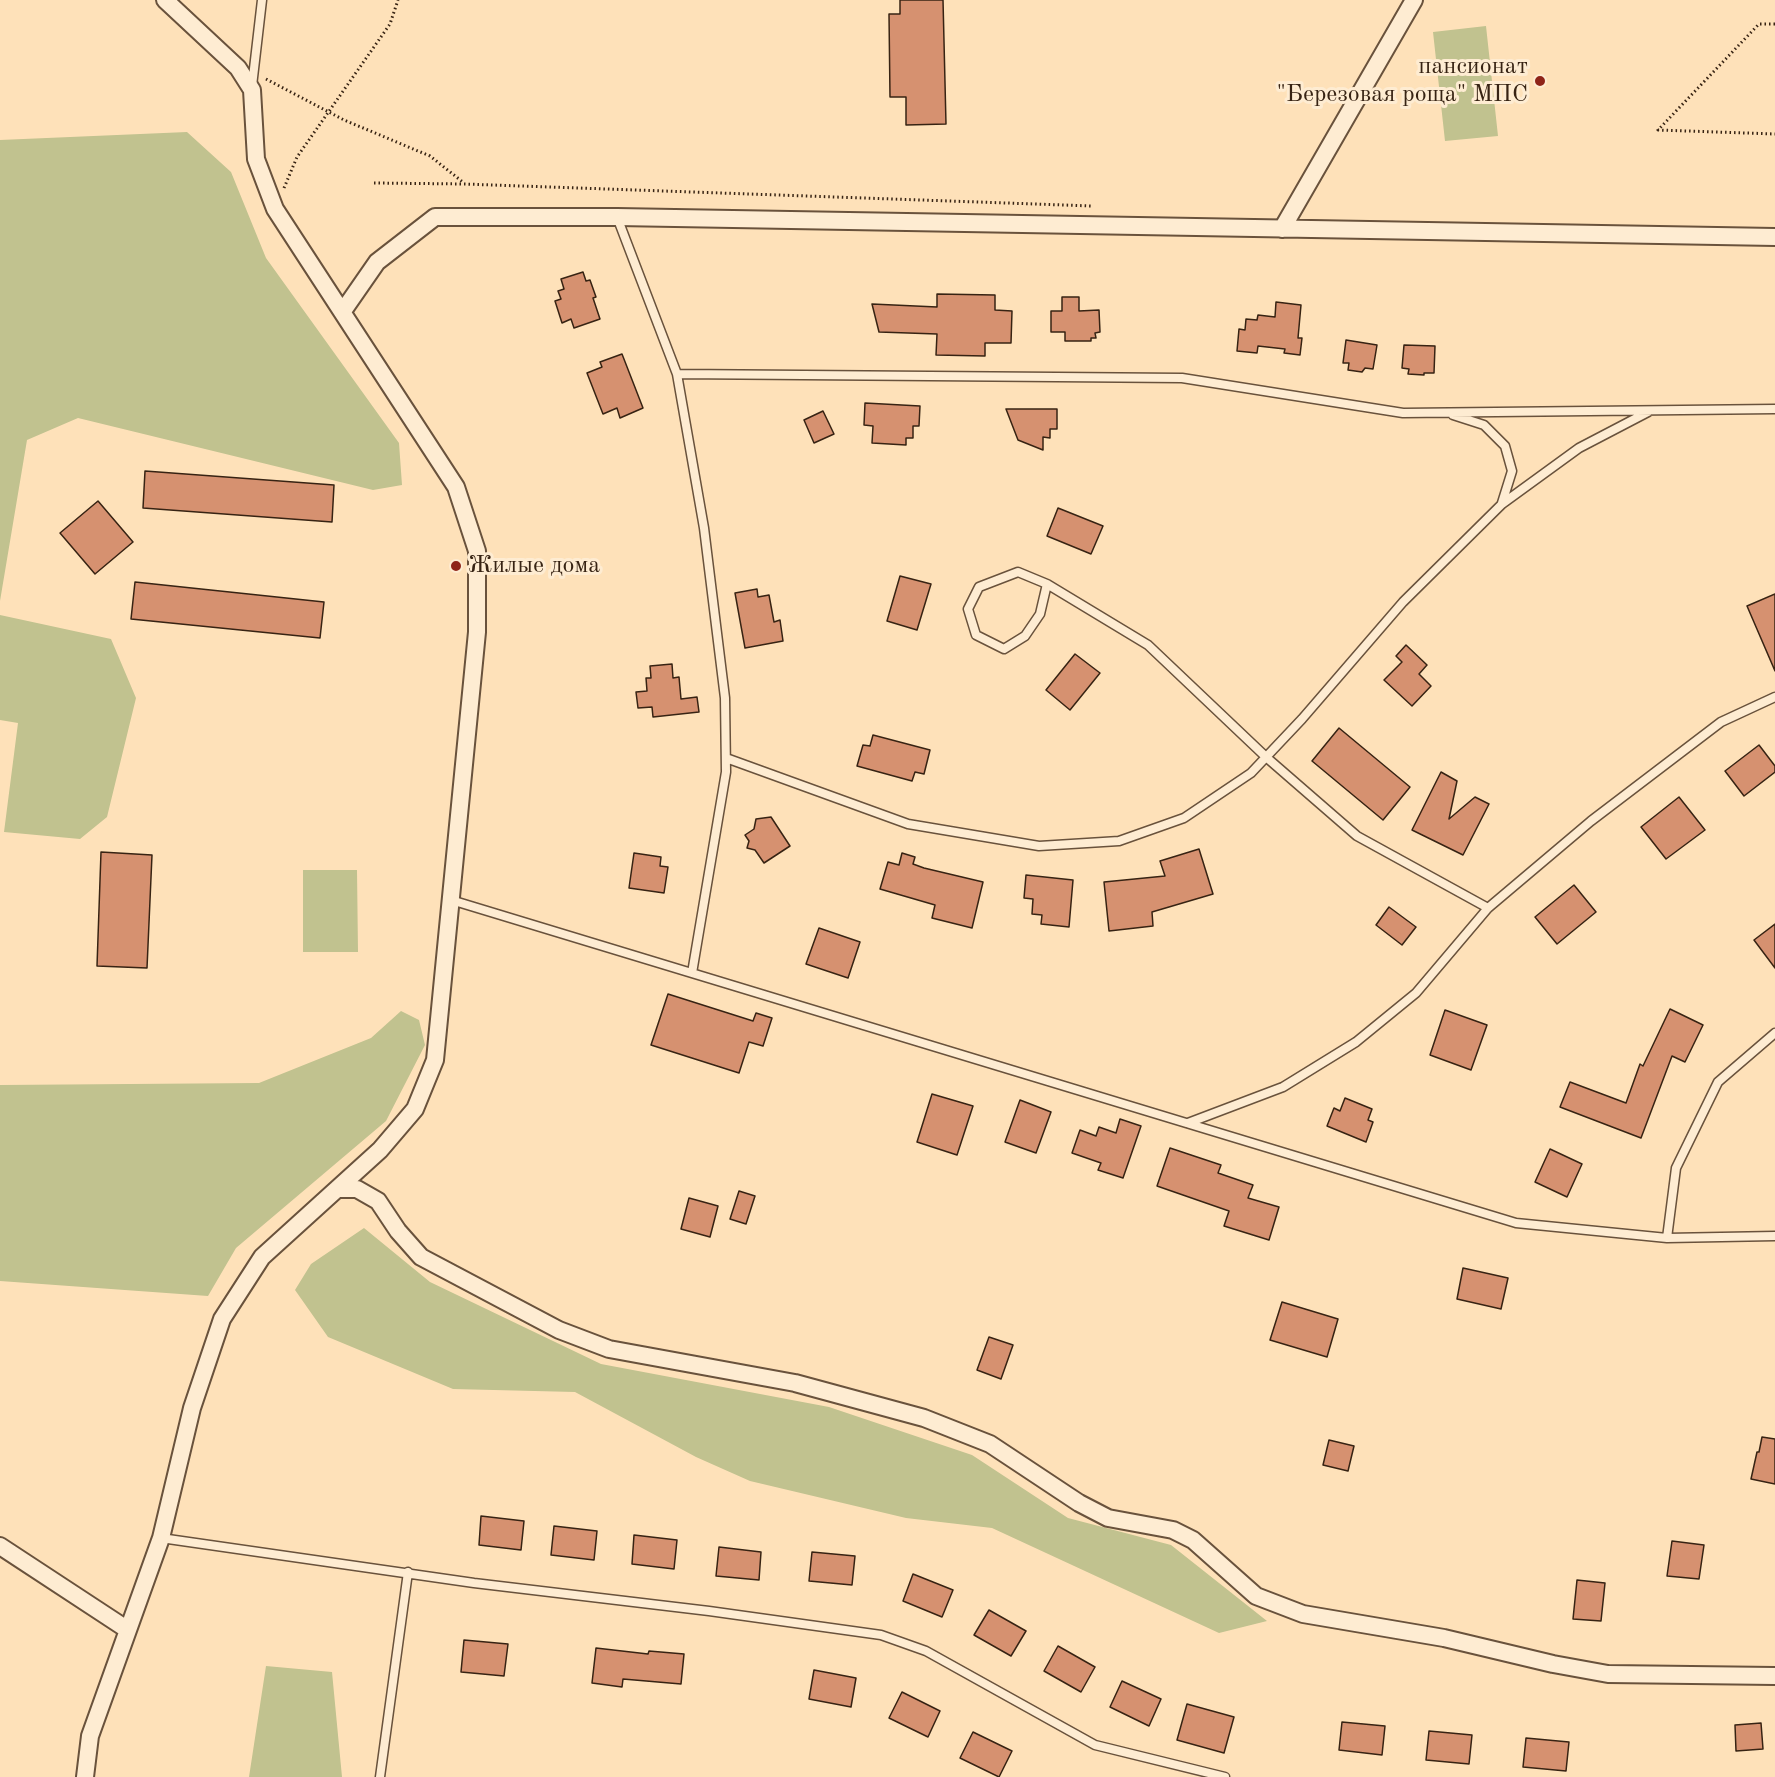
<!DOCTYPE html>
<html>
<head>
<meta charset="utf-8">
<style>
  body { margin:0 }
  canvas { display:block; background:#fee1b9 }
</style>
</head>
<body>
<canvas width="1775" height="1777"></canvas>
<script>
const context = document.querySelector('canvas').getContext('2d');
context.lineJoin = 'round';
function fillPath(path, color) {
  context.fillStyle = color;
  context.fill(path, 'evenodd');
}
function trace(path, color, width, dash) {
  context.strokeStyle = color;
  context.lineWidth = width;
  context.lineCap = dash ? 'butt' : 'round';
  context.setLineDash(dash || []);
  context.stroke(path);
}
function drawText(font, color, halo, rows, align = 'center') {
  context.font = font + ' "Old Standard TT",serif';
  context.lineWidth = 6;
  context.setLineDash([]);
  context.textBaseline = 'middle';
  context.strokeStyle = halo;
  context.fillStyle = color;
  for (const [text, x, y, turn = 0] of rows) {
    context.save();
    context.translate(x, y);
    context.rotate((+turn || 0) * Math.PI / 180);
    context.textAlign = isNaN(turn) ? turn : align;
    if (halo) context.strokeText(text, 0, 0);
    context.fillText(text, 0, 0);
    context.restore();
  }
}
const green = new Path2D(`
  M1486,26L1498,136L1445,141L1433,32Z
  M187,132L231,172L266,258L399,443L402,485L373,490L78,418L27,440L0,601V140Z
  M0,615L111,639L136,698L107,817L80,839L4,832L18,723L0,720Z
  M303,870H357L358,952H303Z
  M401,1011L419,1020L425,1045L386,1121L236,1248L208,1296L0,1281V1085L259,1083L371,1038Z
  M364,1228L430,1282L601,1364L829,1407L972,1455L1068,1518L1171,1545L1267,1621L1219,1633L992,1528L906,1518L750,1481L696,1457L575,1392L453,1389L328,1337L295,1290L311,1264Z
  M266,1666L332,1672L342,1777H249Z`);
const building = new Path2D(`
  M900,0H943L946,124L906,125V97H890L889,14H900Z
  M583,272L586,281L590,280L596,297L593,298L600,319L574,328L571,319L562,323L555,301L561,299L558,291L564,289L561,279Z
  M937,294L995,295V310L1012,311L1011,343H985V356L936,355L937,334L879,332L872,304L937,307Z
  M1062,297H1079V311L1099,310L1100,332L1095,333L1096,338H1091V341H1065V332H1051V311H1062Z
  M1276,302L1301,305L1298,338H1302L1300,355L1284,353L1285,349L1258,346L1257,353L1237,351L1239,329L1245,330L1246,319L1257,320L1258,315L1275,317Z
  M1346,340L1377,345L1373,369L1365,368L1362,372L1348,370L1349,363H1343Z
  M1404,345L1435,346L1434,373H1424V375L1408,374L1409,369L1402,368Z
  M622,354L643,408L620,418L617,408L603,414L587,373L602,367L600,362Z
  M865,403L920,406L919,426H913V438H906V445L872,443L873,426L864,425Z
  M1006,409H1057V429H1050V438L1043,437V450L1018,440Z
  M823,411L834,434L814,443L804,420Z
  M145,471L334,485L332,522L143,508Z
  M98,501L133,542L95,574L60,533Z
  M1058,508L1103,526L1091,554L1047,536Z
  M900,576L931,584L917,630L887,621Z
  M135,582L324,602L320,638L131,619Z
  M757,589L758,597L769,595L774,622L780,620L783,641L745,648L735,593Z
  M1775,594V671L1747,606Z
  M1406,645L1427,665L1419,674L1431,686L1412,706L1384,680L1402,662L1396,656Z
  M1075,654L1100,673L1070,710L1046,690Z
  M672,664L673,678L679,677L681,699L697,697L699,712L653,717L652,707L638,708L636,692L647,691L646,678H651L650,666Z
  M1339,728L1410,787L1383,820L1312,761Z
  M873,735L930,750L924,774L915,772L912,781L857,766L863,745L870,746Z
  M1759,745L1775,766V772L1744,796L1725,771Z
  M1441,772L1457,781L1449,819L1475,797L1489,804L1463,855L1412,830Z
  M1679,797L1705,830L1666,859L1641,827Z
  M771,817L790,846L764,863L755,850L747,848L749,841L745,835L754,829L756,819Z
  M1199,849L1213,894L1152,912L1153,926L1109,931L1104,882L1165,876L1160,861Z
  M101,852L152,855L147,968L97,966Z
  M634,853L661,857L660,866L668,867L664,893L629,888Z
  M902,853L915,857L913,864L924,868L983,882L972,928L932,918L935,905L880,889L888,862L899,865Z
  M1026,875L1073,880L1069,927L1041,924L1042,915L1032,914L1033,899L1024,898Z
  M1574,885L1596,912L1557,944L1535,917Z
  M1389,907L1416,927L1402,945L1376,925Z
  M1775,924V968L1754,940Z
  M819,928L860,942L848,978L806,964Z
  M668,994L753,1021L756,1013L772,1018L763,1046L749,1042L739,1073L651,1045Z
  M1670,1009L1703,1025L1685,1062L1672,1056L1641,1138L1560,1107L1570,1082L1626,1103L1640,1064L1643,1066Z
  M1445,1010L1487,1025L1471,1070L1430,1055Z
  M932,1094L973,1106L957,1155L917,1142Z
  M1345,1098L1372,1109L1368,1120L1373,1122L1366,1142L1327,1126L1334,1108L1340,1111Z
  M1020,1100L1051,1112L1036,1153L1005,1142Z
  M1120,1119L1141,1126L1123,1178L1098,1170L1101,1163L1072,1153L1080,1130L1096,1136L1099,1127L1116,1133Z
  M1170,1148L1221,1165L1218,1173L1253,1185L1248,1198L1279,1207L1269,1240L1224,1226L1229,1211L1157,1186Z
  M1550,1149L1582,1164L1567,1197L1535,1182Z
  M739,1191L755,1196L746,1224L730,1219Z
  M689,1198L718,1206L710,1237L681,1229Z
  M1463,1268L1508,1278L1501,1309L1457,1299Z
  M1282,1302L1338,1319L1327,1357L1270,1340Z
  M989,1337L1013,1345L1001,1379L977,1370Z
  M1762,1437L1775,1439V1484L1751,1479L1757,1452H1759Z
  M1329,1440L1354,1446L1348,1471L1323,1465Z
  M481,1516L524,1521L521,1550L479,1545Z
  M554,1526L597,1531L594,1560L551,1555Z
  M634,1535L677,1540L674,1569L632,1564Z
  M1672,1541L1704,1545L1699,1579L1667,1576Z
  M719,1547L761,1552L759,1580L716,1576Z
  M812,1552L855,1556L852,1585L809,1581Z
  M913,1574L953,1590L942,1617L903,1601Z
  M1577,1580L1605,1583L1601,1621L1573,1619Z
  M989,1610L1026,1631L1011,1656L974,1635Z
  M464,1640L508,1644L504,1676L461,1672Z
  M1058,1646L1095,1667L1081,1692L1044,1671Z
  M596,1648L648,1654L649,1651L684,1654L681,1684L623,1679L622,1687L592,1683Z
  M814,1670L856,1678L851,1707L809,1699Z
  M1122,1681L1161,1699L1149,1726L1110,1707Z
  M902,1692L940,1711L928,1737L889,1718Z
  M1187,1704L1234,1717L1224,1753L1177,1740Z
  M1342,1722L1385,1726L1382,1755L1339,1750Z
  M1761,1723L1763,1749L1736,1751L1735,1725Z
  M1429,1731L1472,1735L1469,1764L1426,1760Z
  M973,1732L1012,1751L999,1777L960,1758Z
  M1526,1738L1569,1742L1566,1771L1523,1767Z`);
const path = new Path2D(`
  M1775,24H1759L1658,130L1775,134
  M266,79L344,120L430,156L464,183
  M374,183L464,184L1092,206
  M284,188L297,157L390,24L398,0`);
const lane = new Path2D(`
  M252,86L262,0
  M617,217L677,374L1182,378L1403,413L1775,409
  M677,374L704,528L725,698L726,772L692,973
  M1453,415L1484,425L1505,446L1512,471L1502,503
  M1047,584L1040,614L1025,636L1004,649L976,635L968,609L979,587L1018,572L1047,584L1148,645L1266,757L1357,836L1488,908
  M726,758L908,824L1039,846L1119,841L1184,818L1251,773L1302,719L1403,602L1502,504L1579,448L1648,412
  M451,900L1516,1223L1667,1238L1775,1236
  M1188,1123L1283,1087L1356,1042L1416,993L1488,908L1591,821L1721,722L1775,697
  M1667,1238L1676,1168L1718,1082L1775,1033
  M161,1538L474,1583L709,1611L881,1635L926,1651L1095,1745L1225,1777
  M380,1777L408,1572`);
const street = new Path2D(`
  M1282,229L1414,0
  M343,311L377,262L435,217H617L1775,237
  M337,1189H357L378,1201L398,1231L421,1257L559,1330L609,1349L795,1383L924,1418L990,1444L1079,1503L1108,1518L1173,1530L1193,1540L1256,1596L1303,1614L1444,1638L1553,1664L1608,1674L1775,1676
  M0,1546L128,1630
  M85,1777L90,1736L161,1538L192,1408L222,1319L262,1257L380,1150L415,1109L435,1060L477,632V551L456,487L275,209L256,159L252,90L238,68L165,0`);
const markers = [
  [1540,81,6,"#8f2418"],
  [456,566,6,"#8f2418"]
];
const poiNames = [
  ["пансионат",1528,67],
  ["\"Березовая роща\" МПС",1528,95],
  ["Жилые дома",468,566,"left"]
];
fillPath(green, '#c1c28f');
fillPath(building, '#d69170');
trace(building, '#372313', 1.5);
trace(lane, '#69523c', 11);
trace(street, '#69523c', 20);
trace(path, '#372313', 3, [1.5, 3]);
trace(lane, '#feecd2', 8);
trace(street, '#feecd2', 16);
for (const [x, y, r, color] of markers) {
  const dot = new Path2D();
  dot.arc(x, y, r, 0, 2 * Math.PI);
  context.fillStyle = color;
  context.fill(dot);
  trace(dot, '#feecd2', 2);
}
drawText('24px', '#372313', '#feecd2', poiNames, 'right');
</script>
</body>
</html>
